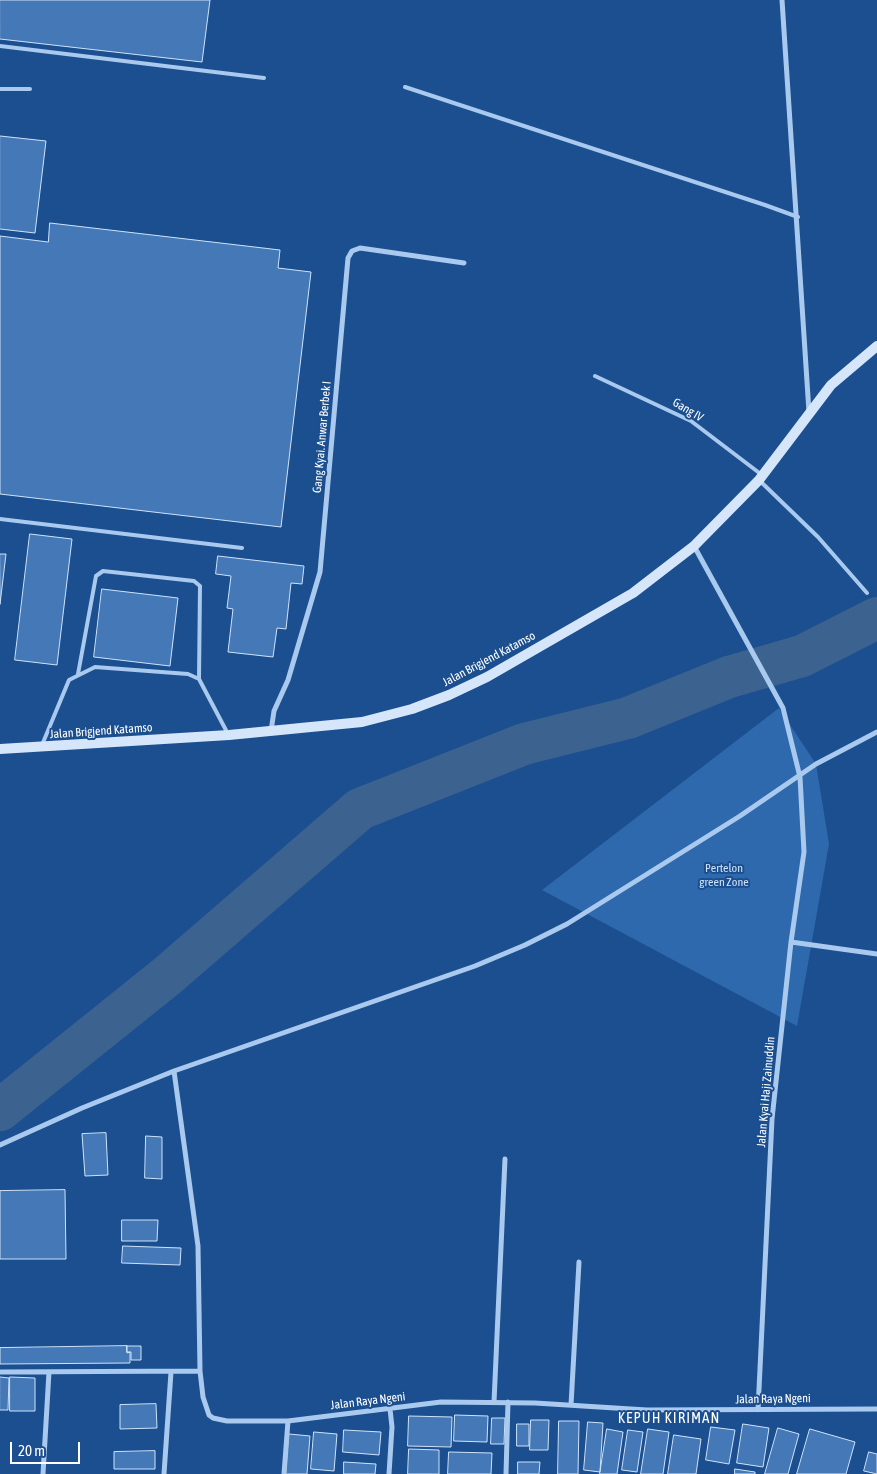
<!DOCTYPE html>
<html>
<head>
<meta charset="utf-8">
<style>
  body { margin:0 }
  #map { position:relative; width:877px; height:1474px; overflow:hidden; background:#1b4f8f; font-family:"Asap Condensed",sans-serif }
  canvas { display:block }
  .scale { position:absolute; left:10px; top:1442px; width:70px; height:22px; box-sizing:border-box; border:2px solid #fff; border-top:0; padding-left:6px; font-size:15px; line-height:18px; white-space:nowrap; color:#fff; -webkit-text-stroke:4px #1b4f8f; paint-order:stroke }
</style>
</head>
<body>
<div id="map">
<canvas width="877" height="1474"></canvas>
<div class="scale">20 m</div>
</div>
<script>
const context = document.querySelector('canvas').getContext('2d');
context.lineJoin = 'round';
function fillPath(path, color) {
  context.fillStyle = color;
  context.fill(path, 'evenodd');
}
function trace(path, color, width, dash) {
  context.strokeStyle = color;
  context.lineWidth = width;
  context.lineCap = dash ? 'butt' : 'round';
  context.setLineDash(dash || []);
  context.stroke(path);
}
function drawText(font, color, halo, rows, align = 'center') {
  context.font = font + ' "Asap Condensed",sans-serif';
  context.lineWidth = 4;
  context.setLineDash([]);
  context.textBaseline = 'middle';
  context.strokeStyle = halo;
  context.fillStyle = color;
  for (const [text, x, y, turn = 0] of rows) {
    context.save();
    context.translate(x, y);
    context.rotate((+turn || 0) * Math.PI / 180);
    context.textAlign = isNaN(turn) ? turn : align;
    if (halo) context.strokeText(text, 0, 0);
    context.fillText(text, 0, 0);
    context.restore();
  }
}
const green = new Path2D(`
  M779,708L816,764L829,844L797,1026L542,890Z`);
const river = new Path2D(`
  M0,1110L167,976L360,809L524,744L628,718L729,677L802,656L877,618`);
const building = new Path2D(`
  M0,0H210L202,62L0,39Z
  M0,136L46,141L35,233L0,229Z
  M50,223L280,250L278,268L311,272L281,527L0,494V236L48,242Z
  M30,534L72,539L57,665L15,660Z
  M0,554H6L0,604Z
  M218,556L304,566L302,584L291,583L286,629L277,628L273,657L228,652L233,609L227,608L231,576L216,574Z
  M102,589L178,598L170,666L94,657Z
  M106,1133L108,1175L85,1176L82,1134Z
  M146,1136L162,1137V1179L145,1178Z
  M65,1190L66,1259H0V1191Z
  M122,1220H158L157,1241H122Z
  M123,1246L181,1248L180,1265L122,1263Z
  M127,1346H141V1360H131V1352H127Z
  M127,1346V1353L130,1352V1363L0,1364V1348Z
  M0,1377L9,1378L8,1410H0Z
  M10,1377L35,1378V1411H10Z
  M156,1404L157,1428L120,1429V1405Z
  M455,1415L488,1416L487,1442L454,1441Z
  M409,1416L452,1417L451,1447L408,1446Z
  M492,1418H505L504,1444H491Z
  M531,1420H549L548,1450H530Z
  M559,1421H579L578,1474H558Z
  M588,1422L603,1423L600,1472L584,1470Z
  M517,1424H529V1446H517Z
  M743,1424L769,1428L763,1467L737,1463Z
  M711,1427L735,1430L729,1464L706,1460Z
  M778,1428L799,1434L788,1474H765Z
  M607,1429L623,1432L617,1474H600Z
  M648,1429L669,1432L663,1474H641Z
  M810,1429L855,1442L846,1474H797Z
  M344,1430L381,1432L379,1455L343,1452Z
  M628,1430L643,1432L637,1472L622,1470Z
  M314,1432L337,1434L334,1471L311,1469Z
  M289,1434L310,1436L307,1474H286Z
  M674,1435L701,1439L696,1474H668Z
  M409,1449L439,1450V1474H408Z
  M155,1451V1469H114V1452Z
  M449,1452L492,1453L491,1474H448Z
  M869,1452L877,1454V1474L864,1471Z
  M344,1462L376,1464L375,1474H344Z
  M518,1462H540L539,1474H518Z
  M735,1469L755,1472V1474H735Z`);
const lane = new Path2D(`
  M0,46L264,78
  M405,87L765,205L798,217
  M0,89H30
  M595,376L691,421L762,475
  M760,481L818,537L867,593
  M0,519L242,548
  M78,674L96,576L103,571L194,581L200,586L199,679
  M42,745L69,680L95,667L188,674L199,679L228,734`);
const street = new Path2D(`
  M782,0L809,412
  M694,546L783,708L800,777L804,852L791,942L772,1119L758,1410
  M271,731L274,711L288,680L320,572L348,258L352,251L360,248L464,263
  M791,942L877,954
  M174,1071L198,1246L200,1371L203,1397L209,1415L213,1418L227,1421H288L441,1402L535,1403L647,1410L877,1409
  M0,1145L82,1108L174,1071L475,966L525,945L567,924L740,816L816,764L877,732
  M0,1372L200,1371
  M494,1402L505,1159
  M571,1405L579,1262
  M43,1474L49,1372
  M164,1474L171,1372
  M284,1474L288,1421
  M389,1474L392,1427L390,1409
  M506,1474L508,1402`);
const secondary = new Path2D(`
  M0,749L229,735L362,722L412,709L449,695L487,677L633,593L694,546L759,480L831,385L877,346`);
const streetNames = [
  ["Gang IV",688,410,31],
  ["Gang Kyai. Anwar Berbek I",322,437,-85],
  ["Jalan Brigjend Katamso",489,659,-28],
  ["Jalan Brigjend Katamso",101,731,-4],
  ["Jalan Kyai Haji Zainuddin",766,1092,-85],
  ["Jalan Raya Ngeni",773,1399,-1],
  ["Jalan Raya Ngeni",368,1401,-7]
];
const parkNames = [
  ["Pertelon",724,868],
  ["green Zone",724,882]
];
const quarterNames = [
  ["KEPUH KIRIMAN",669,1418]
];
fillPath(green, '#2e69ad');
trace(river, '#3c6290', 42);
fillPath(building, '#4478b7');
trace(building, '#cfe3fa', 1);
trace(lane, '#a9c9ee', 4);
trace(street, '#a9c9ee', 5);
trace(secondary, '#d6e6fa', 10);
drawText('12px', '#fff', '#1b4f8f', streetNames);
drawText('12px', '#cfe3fa', '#1b4f8f', parkNames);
context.letterSpacing = '1px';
drawText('15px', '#fff', '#1b4f8f', quarterNames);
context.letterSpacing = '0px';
</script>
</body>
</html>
